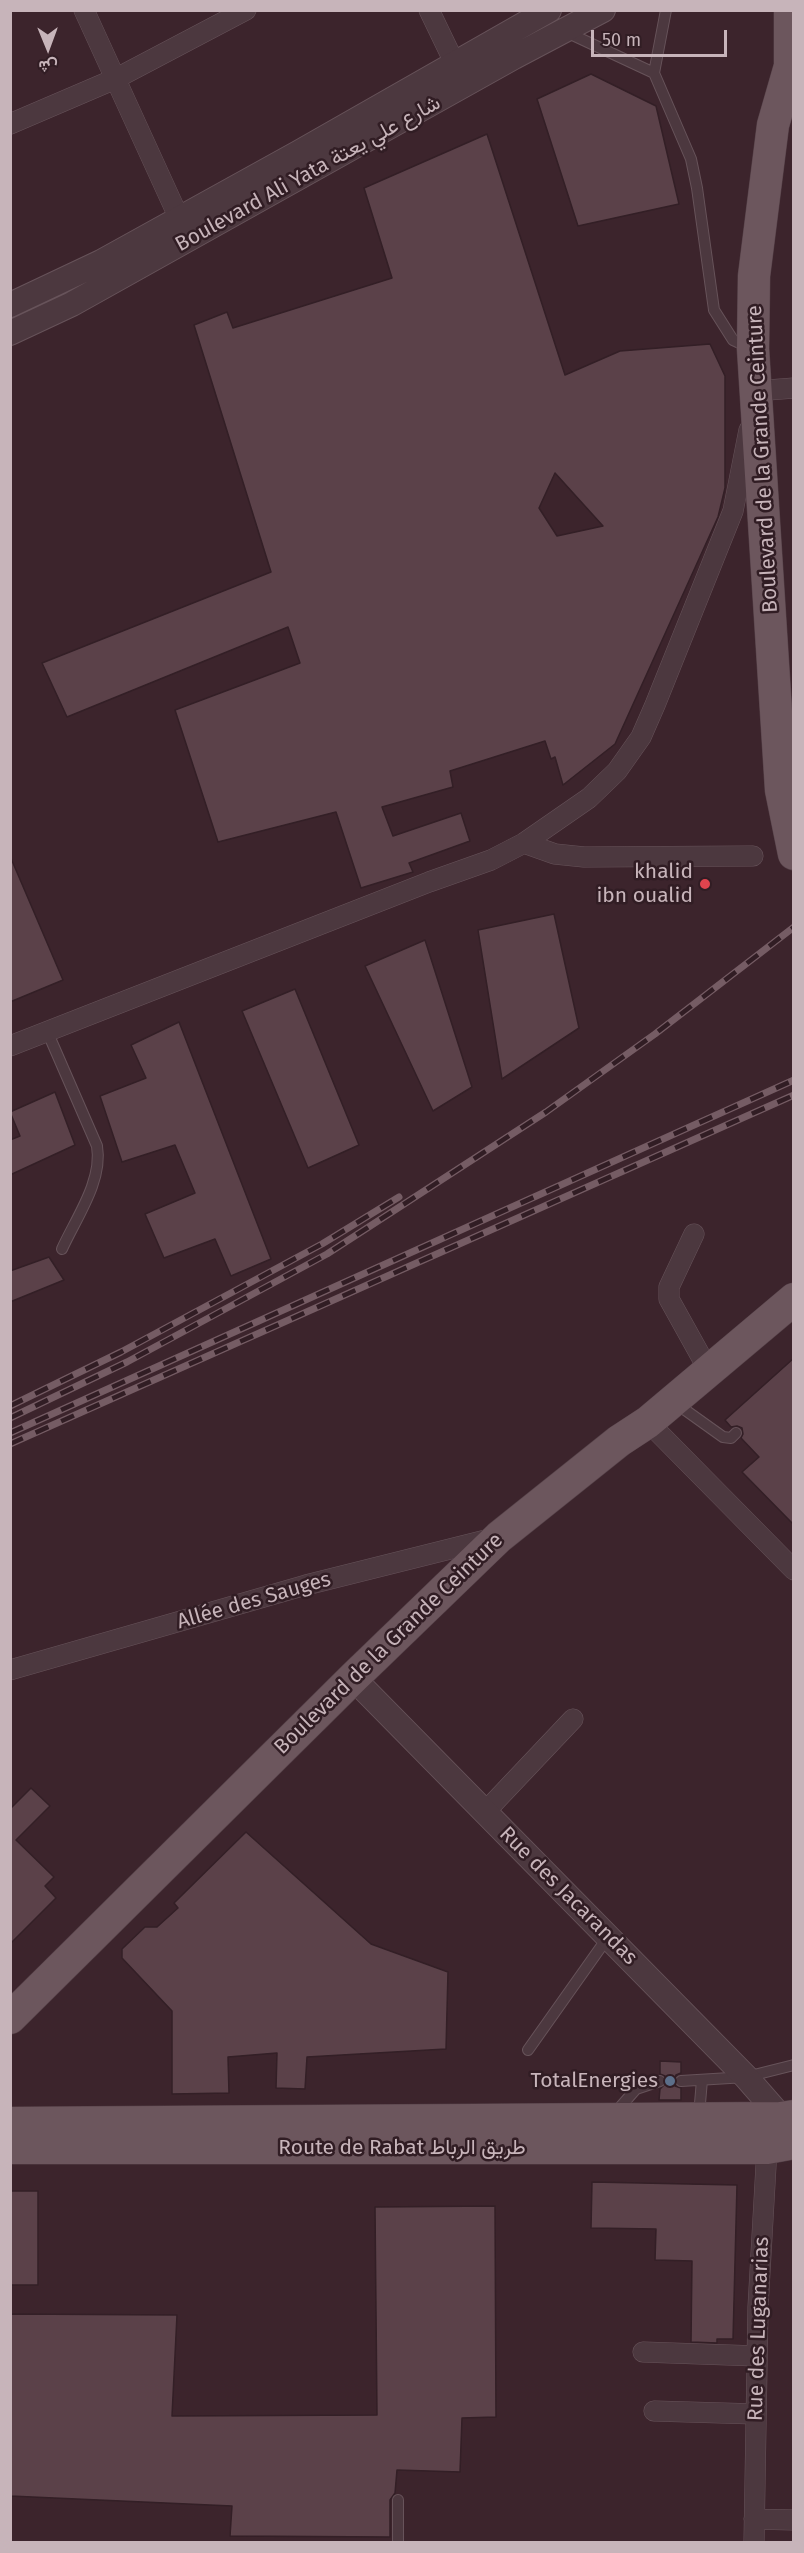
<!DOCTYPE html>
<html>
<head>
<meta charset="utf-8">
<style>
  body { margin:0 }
  #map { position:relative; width:804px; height:2553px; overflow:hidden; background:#3c242c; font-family:"Fira Sans",Vazirmatn,sans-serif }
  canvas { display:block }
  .frame { position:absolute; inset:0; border:12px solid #c7b4ba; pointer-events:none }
  .north { position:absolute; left:18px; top:18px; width:60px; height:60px; -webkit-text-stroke:4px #311d24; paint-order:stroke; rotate:179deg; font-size:16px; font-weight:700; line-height:24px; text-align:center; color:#c7b4ba }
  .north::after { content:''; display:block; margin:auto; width:21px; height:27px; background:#c7b4ba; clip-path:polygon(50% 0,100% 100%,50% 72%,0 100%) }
  .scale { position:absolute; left:591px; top:30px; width:136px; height:27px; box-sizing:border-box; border:3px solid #c7b4ba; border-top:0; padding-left:8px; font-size:18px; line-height:21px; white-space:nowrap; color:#c7b4ba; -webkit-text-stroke:4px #311d24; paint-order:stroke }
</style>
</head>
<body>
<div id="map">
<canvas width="804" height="2553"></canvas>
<div class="frame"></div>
<div class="north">ش</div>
<div class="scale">50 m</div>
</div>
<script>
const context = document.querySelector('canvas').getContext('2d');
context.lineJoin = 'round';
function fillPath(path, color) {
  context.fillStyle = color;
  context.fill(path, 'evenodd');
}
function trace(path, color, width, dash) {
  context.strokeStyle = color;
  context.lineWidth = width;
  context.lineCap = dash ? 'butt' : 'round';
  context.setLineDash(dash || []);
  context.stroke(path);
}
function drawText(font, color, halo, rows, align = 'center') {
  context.font = font + ' "Fira Sans",Vazirmatn,sans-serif';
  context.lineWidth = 5;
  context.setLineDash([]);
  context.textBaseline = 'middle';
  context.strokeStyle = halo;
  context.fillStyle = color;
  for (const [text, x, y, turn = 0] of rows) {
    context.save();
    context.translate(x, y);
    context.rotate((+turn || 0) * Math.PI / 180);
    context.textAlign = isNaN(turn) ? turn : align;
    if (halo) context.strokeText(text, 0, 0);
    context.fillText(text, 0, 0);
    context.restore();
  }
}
const building = new Path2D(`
  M591,74L656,106L679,204L578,226L537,99Z
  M487,134L565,375L620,351L710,344L725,376V488L718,517L615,744L563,785L555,757L551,759L545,741L450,771L453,787L382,807L393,836L461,813L470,841L409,863L413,872L361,888L336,812L218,842L175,710L300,663L288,627L67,717L42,663L271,572L194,325L227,312L233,328L392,278L364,188ZM555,473L603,526L557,536L539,508Z
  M10,856L63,980L10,1002Z
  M554,914L579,1028L502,1079L478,930Z
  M425,940L472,1087L433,1111L365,966Z
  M295,989L359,1145L308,1168L242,1011Z
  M179,1022L271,1259L231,1276L215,1239L164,1258L145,1214L195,1193L175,1145L122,1162L100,1096L146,1078L131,1045Z
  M55,1092L75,1145L10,1175V1140L20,1136L10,1112Z
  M49,1257L64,1280L10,1302V1271Z
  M794,1358V1525L742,1472L759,1457L741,1438L743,1434L742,1428L737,1426L731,1427L725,1420Z
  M31,1788L50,1806L16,1840L54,1877L45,1886L56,1898L10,1944V1809Z
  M246,1832L371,1944L448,1972L446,2049L307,2057L305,2089L276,2088L277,2053L228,2057L229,2093L172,2094V2011L122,1958V1949L145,1927H157L178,1908L174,1903Z
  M660,2061L681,2062V2073L676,2075L674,2081L675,2086L681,2088V2100H659L660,2089L667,2082L665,2076L660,2074Z
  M592,2182L737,2185L733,2339H717V2343L691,2342L692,2261L655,2260L656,2229L591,2228Z
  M10,2191H38V2285H10Z
  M495,2206L496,2417L462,2418L460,2472L397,2470L395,2493L390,2500V2537L230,2536L232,2506L10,2496V2314L177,2315L172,2416L377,2415L375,2207Z`);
const service = new Path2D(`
  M666,10L654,73L691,159L697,188L714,310L733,340L748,347
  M564,31L654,73
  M47,1031L97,1146C103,1181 76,1218 62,1249
  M674,1402L723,1437L731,1438L736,1433
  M528,2050L608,1937
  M681,2081L746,2077L794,2065
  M615,2113L636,2089L660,2081
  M699,2115L702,2080
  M398,2542V2500`);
const minor = new Path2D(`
  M84,10L179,218
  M429,10L455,64
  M10,124L115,79L246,10
  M754,401L755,391L794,388
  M524,843L555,854L584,857L753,856
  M10,1046L429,882L491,860L524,843L589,798L617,771L641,737L655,705L733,511L749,430
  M694,1234L669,1287V1299L709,1371
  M648,1422L794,1570
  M10,1670L306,1585L494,1538
  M485,1812L573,1719
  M643,2352L757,2356
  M654,2411L756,2414
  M754,2519L794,2520
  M754,2542L758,2307L767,2148L771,2138`);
const tertiary = new Path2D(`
  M10,305L101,262L298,153L549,10
  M10,333L72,304L514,57L603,10
  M353,1678L746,2077L788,2125`);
const primary = new Path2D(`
  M790,10V66L793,87
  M790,66L773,125L754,276L753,349L781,790L794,854
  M10,2018L353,1678L499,1537L619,1441L648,1422L794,1299
  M10,2123L780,2118L794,2116
  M10,2148H767L794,2143`);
const rail = new Path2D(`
  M10,1406L121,1352L322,1244L399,1197
  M10,1418L127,1362L327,1254L546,1112L655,1034L794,927
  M10,1433L794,1080
  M10,1444L794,1095`);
const markers = [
  [705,884,6,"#e0444e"],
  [670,2081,6,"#5c6f8a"]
];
const streetNames = [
  ["Boulevard Ali Yata شارع علي يعتة",308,174,-29],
  ["Boulevard de la Grande Ceinture",763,459,-93],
  ["Allée des Sauges",254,1601,-16],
  ["Boulevard de la Grande Ceinture",389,1644,-44],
  ["Rue des Jacarandas",568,1896,45],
  ["Route de Rabat طريق الرباط",402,2148],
  ["Rue des Luganarias",759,2329,-88]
];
const poiNames = [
  ["khalid",693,872],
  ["ibn oualid",693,896],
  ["TotalEnergies",658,2081]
];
fillPath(building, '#5b4149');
trace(building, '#331f26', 1.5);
trace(service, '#67535a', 12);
trace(minor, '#67535a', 21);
trace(tertiary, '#67535a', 26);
trace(primary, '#554148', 33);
trace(service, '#4c383f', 10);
trace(minor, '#4c383f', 20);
trace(tertiary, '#4c383f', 24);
trace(primary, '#6c565d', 32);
trace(rail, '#755c64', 7);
trace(rail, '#311d24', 4.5, [14]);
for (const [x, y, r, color] of markers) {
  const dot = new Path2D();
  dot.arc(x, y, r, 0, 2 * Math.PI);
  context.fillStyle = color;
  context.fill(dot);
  trace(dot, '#311d24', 2);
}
drawText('21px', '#c7b4ba', '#311d24', streetNames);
drawText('21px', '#c7b4ba', '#311d24', poiNames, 'right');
</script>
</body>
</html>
